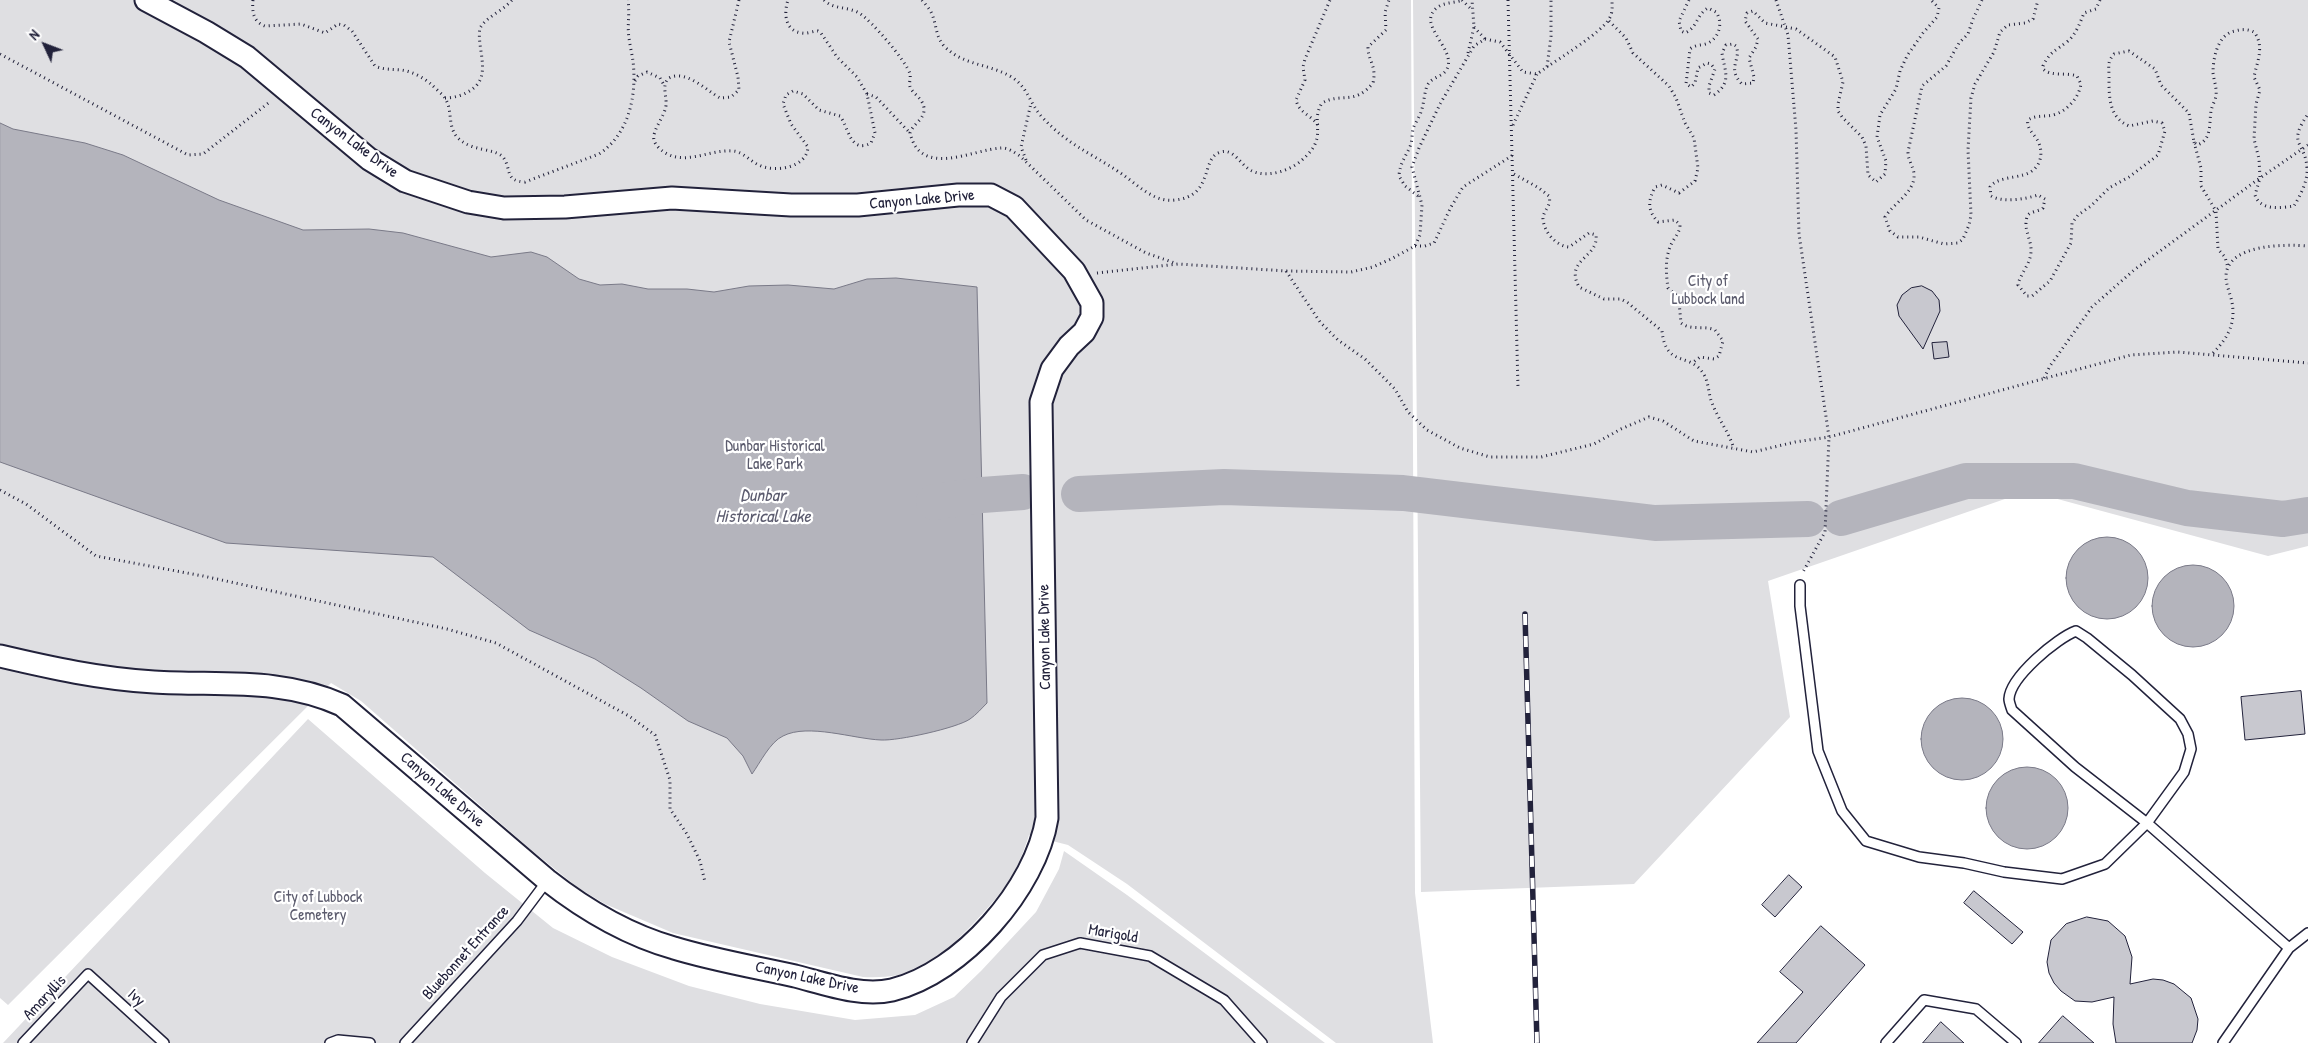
<!DOCTYPE html>
<html>
<head>
<meta charset="utf-8">
<style>
  body { margin:0 }
  #map { position:relative; width:2308px; height:1043px; overflow:hidden; background:#fff; font-family:"Patrick Hand",sans-serif }
  canvas { display:block }
  .north { position:absolute; left:20px; top:20px; width:50px; height:50px; -webkit-text-stroke:4px #fff; paint-order:stroke; rotate:313deg; font-size:14px; font-weight:700; line-height:20px; text-align:center; color:#22223b }
  .north::after { content:''; display:block; margin:auto; width:18px; height:22px; background:#22223b; clip-path:polygon(50% 0,100% 100%,50% 72%,0 100%) }
</style>
</head>
<body>
<div id="map">
<canvas width="2308" height="1043"></canvas>
<div class="north">N</div>
</div>
<script>
const context = document.querySelector('canvas').getContext('2d');
context.lineJoin = 'round';
function fillPath(path, color) {
  context.fillStyle = color;
  context.fill(path, 'evenodd');
}
function trace(path, color, width, dash) {
  context.strokeStyle = color;
  context.lineWidth = width;
  context.lineCap = dash ? 'butt' : 'round';
  context.setLineDash(dash || []);
  context.stroke(path);
}
function drawText(font, color, halo, rows, align = 'center') {
  context.font = font + ' "Patrick Hand",sans-serif';
  context.lineWidth = 4.5;
  context.setLineDash([]);
  context.textBaseline = 'middle';
  context.strokeStyle = halo;
  context.fillStyle = color;
  for (const [text, x, y, turn = 0] of rows) {
    context.save();
    context.translate(x, y);
    context.rotate((+turn || 0) * Math.PI / 180);
    context.textAlign = isNaN(turn) ? turn : align;
    if (halo) context.strokeText(text, 0, 0);
    context.fillText(text, 0, 0);
    context.restore();
  }
}
const green = new Path2D(`
  M0,0H1411L1415,893L1433,1043H1336L1127,884L1068,845L1029,835C1024,851 1018,866 1009,881C996,902 945,956 923,967C904,976 884,978 863,977L673,933L605,904L577,887L530,849L361,701L331,683L8,1005L0,998Z
  M1413,0H2308V546L2268,556L2028,491L1768,581L1790,717L1634,884L1421,892Z
  M308,719L485,873L553,928L612,957L689,986L760,1004L855,1020L915,1015L954,997L981,971L1036,912L1059,869L1064,851L1127,895L1325,1043H3Z`);
const water = new Path2D(`
  M0,123L13,129L85,143L123,155L219,200L303,230L369,229L403,233L491,257L531,252L547,257L579,279L600,285L622,284L648,289H687L714,292L749,286L788,285L834,289L867,279L896,278L977,287L987,703C982,708 976,715 970,719C957,728 898,741 881,740C854,739 808,723 783,736C770,742 760,763 752,774L743,756L727,738L688,721L641,688L595,659L529,630L433,557L226,543L0,462Z
  M2066 578a41 41 0 1 1 82 0a41 41 0 1 1-82 0Z
  M2152 606a41 41 0 1 1 82 0a41 41 0 1 1-82 0Z
  M1921 739a41 41 0 1 1 82 0a41 41 0 1 1-82 0Z
  M1986 808a41 41 0 1 1 82 0a41 41 0 1 1-82 0Z`);
const river = new Path2D(`
  M1079,494L1224,487L1403,493L1655,523L1808,519
  M934,502L982,495L1023,492
  M1841,518L1966,481H2074L2187,508L2283,519L2308,515`);
const building = new Path2D(`
  M1922,286L1932,291L1939,300L1940,311L1923,349L1899,316L1897,305L1902,295L1911,288Z
  M1947,342L1949,357L1934,359L1932,343Z
  M2301,691L2305,734L2245,740L2241,697Z
  M1789,875L1802,887L1775,917L1762,905Z
  M1974,891L2023,932L2012,944L1964,903Z
  M2087,917L2108,921L2125,936L2132,957L2130,984L2153,979L2163,980L2174,984L2191,998L2198,1019L2197,1030L2192,1043H2116L2113,1024L2114,997L2092,1002L2075,1001L2061,991L2054,983L2049,973L2047,962L2051,940L2066,924Z
  M1821,926L1865,965L1796,1043H1757L1803,992L1780,972Z
  M2063,1016L2094,1043H2039Z
  M1941,1022L1964,1043H1923Z`);
const path = new Path2D(`
  M253,0C252,11 253,22 265,26L301,24L325,33L338,24L344,25L352,31L375,66C384,70 392,69 401,70C412,71 424,78 432,85C437,90 445,96 447,102C452,113 448,128 458,138C472,152 495,148 503,157C512,169 504,181 525,182L599,154C629,134 637,96 633,61C632,54 630,46 629,38C627,26 630,14 628,0
  M739,0L729,42L738,77L739,90L731,97L720,98C707,91 686,69 669,78C660,86 669,99 665,110C662,119 656,126 654,135C653,140 655,144 659,148C681,169 708,149 732,151C743,151 749,161 759,165C774,173 807,168 808,147L791,124L783,104L786,95L793,91L803,94L819,110L840,116C849,128 850,154 871,143L875,133L867,94L857,77L837,57L821,33L818,31C813,31 807,34 802,33C784,31 784,12 788,0
  M824,0C834,10 847,6 859,13C870,19 907,62 910,74C911,79 908,84 911,89C916,96 925,101 924,111C923,120 913,124 910,133C921,179 973,149 1002,148C1008,148 1014,152 1020,156L1086,220L1146,253L1175,263
  M922,0C925,4 929,8 931,12C937,24 935,37 945,47C964,66 992,64 1013,78C1028,88 1030,104 1042,117C1068,145 1089,152 1119,172C1136,183 1153,203 1175,200C1215,196 1200,157 1221,152C1234,148 1241,166 1252,171C1267,178 1290,171 1302,160C1330,136 1309,124 1322,103C1342,92 1354,106 1373,83C1377,66 1368,61 1368,47L1386,30L1385,12L1389,0
  M1462,0L1471,9
  M1508,0L1518,388
  M1689,0L1679,21L1681,31L1685,33C1697,28 1697,14 1708,8L1716,12C1723,22 1720,37 1708,43C1702,46 1696,44 1690,49L1686,84L1691,87L1695,83L1698,68L1707,63L1711,64L1715,69L1709,86V93L1714,95C1733,82 1724,70 1722,53L1726,45L1733,44L1736,46C1742,59 1726,68 1742,84L1753,83L1754,77L1749,58L1756,47L1758,39L1745,21L1747,13L1753,11L1765,23L1796,29L1835,57L1843,82L1838,104V111L1842,117L1862,137L1866,146L1868,175L1876,182L1885,174L1886,161L1877,137L1880,115L1896,89L1900,71L1907,56L1923,33L1937,17L1939,8L1931,0
  M1776,0L1788,35L1796,130L1799,234L1829,437L1825,532L1803,572
  M1982,0L1973,19L1968,34L1959,43L1946,66L1922,86L1908,152C1908,161 1914,167 1914,175C1915,192 1893,204 1885,217L1890,231L1898,237H1919L1944,244L1958,243L1963,239L1969,225L1971,215L1968,150L1971,98L1975,84L1994,52L2000,32L2008,25L2025,23L2033,19L2038,0
  M2100,0L2096,9L2084,13C2080,23 2076,34 2068,41C2056,51 2050,51 2043,66V69C2051,77 2066,72 2077,76L2081,84C2079,97 2068,110 2056,114C2045,118 2037,114 2028,120C2026,128 2034,134 2038,141C2045,156 2039,171 2023,175C2013,178 1996,178 1990,187L1991,196C2003,203 2026,199 2038,195L2045,199L2043,208C2038,212 2029,211 2027,217C2023,230 2032,240 2031,252C2030,265 2020,274 2018,285L2027,296H2032L2050,281L2071,243L2072,223L2078,215L2091,206L2109,188L2129,177L2158,155L2165,131L2162,123L2153,121L2129,126C2108,117 2109,95 2109,76C2109,66 2107,62 2114,54L2129,51L2155,69L2161,85L2189,113L2194,142L2197,145C2212,140 2209,124 2211,111C2212,106 2215,101 2216,96C2217,88 2214,81 2213,73C2213,57 2218,34 2235,31C2242,29 2248,29 2254,32C2265,46 2257,62 2254,77L2260,90L2256,104L2254,139L2259,159L2260,178L2255,195C2260,211 2281,208 2294,206C2300,196 2308,181 2307,169C2306,141 2286,146 2308,114
  M1609,21L1626,38L1633,53L1669,86L1676,98L1685,123L1694,138L1698,168L1695,181L1679,193L1662,185L1655,187C1648,201 1647,210 1658,222L1675,220L1680,225C1680,233 1673,239 1670,247C1665,260 1666,274 1668,288L1676,295L1679,302L1681,323C1691,331 1704,325 1715,330L1723,341L1719,356L1714,359L1700,357L1692,363
  M1474,27L1485,39
  M1468,53L1474,27L1472,0
  M0,54L188,155L203,154L271,101
  M1547,67C1560,58 1602,32 1609,19C1613,13 1612,7 1612,0
  M635,81L638,76L647,72L660,78L664,85
  M867,94L876,97L910,133
  M445,98C454,98 464,95 471,90C493,76 476,48 480,28C487,16 503,11 512,0
  M1318,125C1311,115 1299,113 1296,100L1305,80L1303,67L1305,59L1330,0
  M1513,125L1537,74
  M2194,142L2201,168V186L2216,211L2218,249L2225,257L2228,268
  M1026,160L1021,147L1031,103
  M1514,174L1539,188L1549,196C1552,206 1543,210 1543,219C1544,232 1556,246 1569,247L1589,233L1596,235C1599,258 1564,259 1579,287L1604,299H1621L1628,303L1662,331C1666,368 1689,352 1703,373C1709,382 1708,393 1712,403C1718,419 1729,432 1734,449
  M1418,196L1405,186L1399,176C1400,162 1406,157 1411,144C1412,140 1412,134 1413,129C1415,123 1419,118 1421,112C1424,104 1424,94 1427,86C1431,77 1443,77 1447,69C1457,48 1414,24 1438,7C1445,2 1456,3 1463,0
  M1415,246H1425L1434,243L1451,207L1463,187L1513,155
  M1286,271L1320,322L1338,340L1365,359L1395,389L1408,412L1427,430L1460,448L1490,457H1541L1594,444L1621,429L1649,417L1663,421L1694,441L1753,452L1795,442L1829,437L2131,355L2177,352L2308,363
  M1097,273L1178,264L1286,271L1351,272L1373,267L1391,259L1415,246L1420,235L1422,205L1412,167L1419,148L1440,104L1474,46L1485,39L1500,42L1523,72L1537,74L1547,67L1551,36V0
  M2213,353C2229,337 2237,321 2231,298C2229,291 2226,284 2226,276C2227,244 2285,244 2308,246
  M2044,378L2050,366L2092,307L2134,270L2260,178L2308,145
  M0,490L26,504L96,556L203,576L447,629L496,643L629,716L655,735L670,780V809L687,834L700,861L705,882`);
const service = new Path2D(`
  M1800,585V606L1818,751L1842,811L1866,841L1919,857L1964,863L2004,872L2062,879L2105,864L2147,823L2289,948L2223,1043
  M2076,631L2087,638L2132,675L2180,719L2188,734L2191,749L2184,772L2147,823L2075,767L2012,710C2011,707 2009,702 2009,699C2010,677 2057,638 2076,631Z
  M2289,948L2308,933
  M23,1043L88,974L164,1043
  M330,1043L338,1040L370,1043
  M405,1043L517,921L547,881
  M972,1043L1001,997L1043,955L1080,943L1150,956L1224,1000L1262,1043
  M1886,1043L1924,1000L1976,1009L2016,1043`);
const tertiary = new Path2D(`
  M0,656C51,668 101,679 154,682C219,686 280,677 342,705L547,880C584,909 628,935 674,948C713,960 755,967 795,976C826,984 861,997 892,990C962,973 1036,888 1047,818L1041,402L1052,369L1069,346L1084,332L1092,317V303L1074,271L1014,207L991,195H958L858,205H791L672,198L565,207L504,208L468,202L405,181L369,159L247,57L206,32L146,0`);
const rail = new Path2D(`
  M1525,614L1537,1043`);
const streetNames = [
  ["Canyon Lake Drive",354,143,37],
  ["Canyon Lake Drive",922,200,-5],
  ["Canyon Lake Drive",1045,637,-91],
  ["Canyon Lake Drive",442,790,41],
  ["Marigold",1113,934,10],
  ["Bluebonnet Entrance",466,953,-48],
  ["Canyon Lake Drive",807,978,12],
  ["Amaryllis",45,998,-47],
  ["Ivy",136,998,42]
];
const parkNames = [
  ["City of",1708,282],
  ["Lubbock land",1708,300],
  ["Dunbar Historical",775,447],
  ["Lake Park",775,465],
  ["City of Lubbock",318,898],
  ["Cemetery",318,916]
];
const waterNames = [
  ["Dunbar",763,496],
  ["Historical Lake",763,517]
];
fillPath(green, '#dfdfe2');
fillPath(water, '#b4b4bc');
trace(water, '#7a7a88', 1);
trace(river, '#b4b4bc', 36);
fillPath(building, '#c8c8cf');
trace(building, '#22223b', 1);
trace(service, '#22223b', 12);
trace(tertiary, '#22223b', 25);
trace(path, '#22223b', 3, [1, 4]);
trace(service, '#fff', 9);
trace(tertiary, '#fff', 21);
trace(rail, '#22223b', 5.5);
trace(rail, '#fff', 4, [11]);
drawText('16px', '#22223b', '#fff', streetNames);
drawText('16px', '#5b5b6d', '#fff', parkNames);
drawText('italic 18px', '#5c5c6f', '#fff', waterNames);
</script>
</body>
</html>
